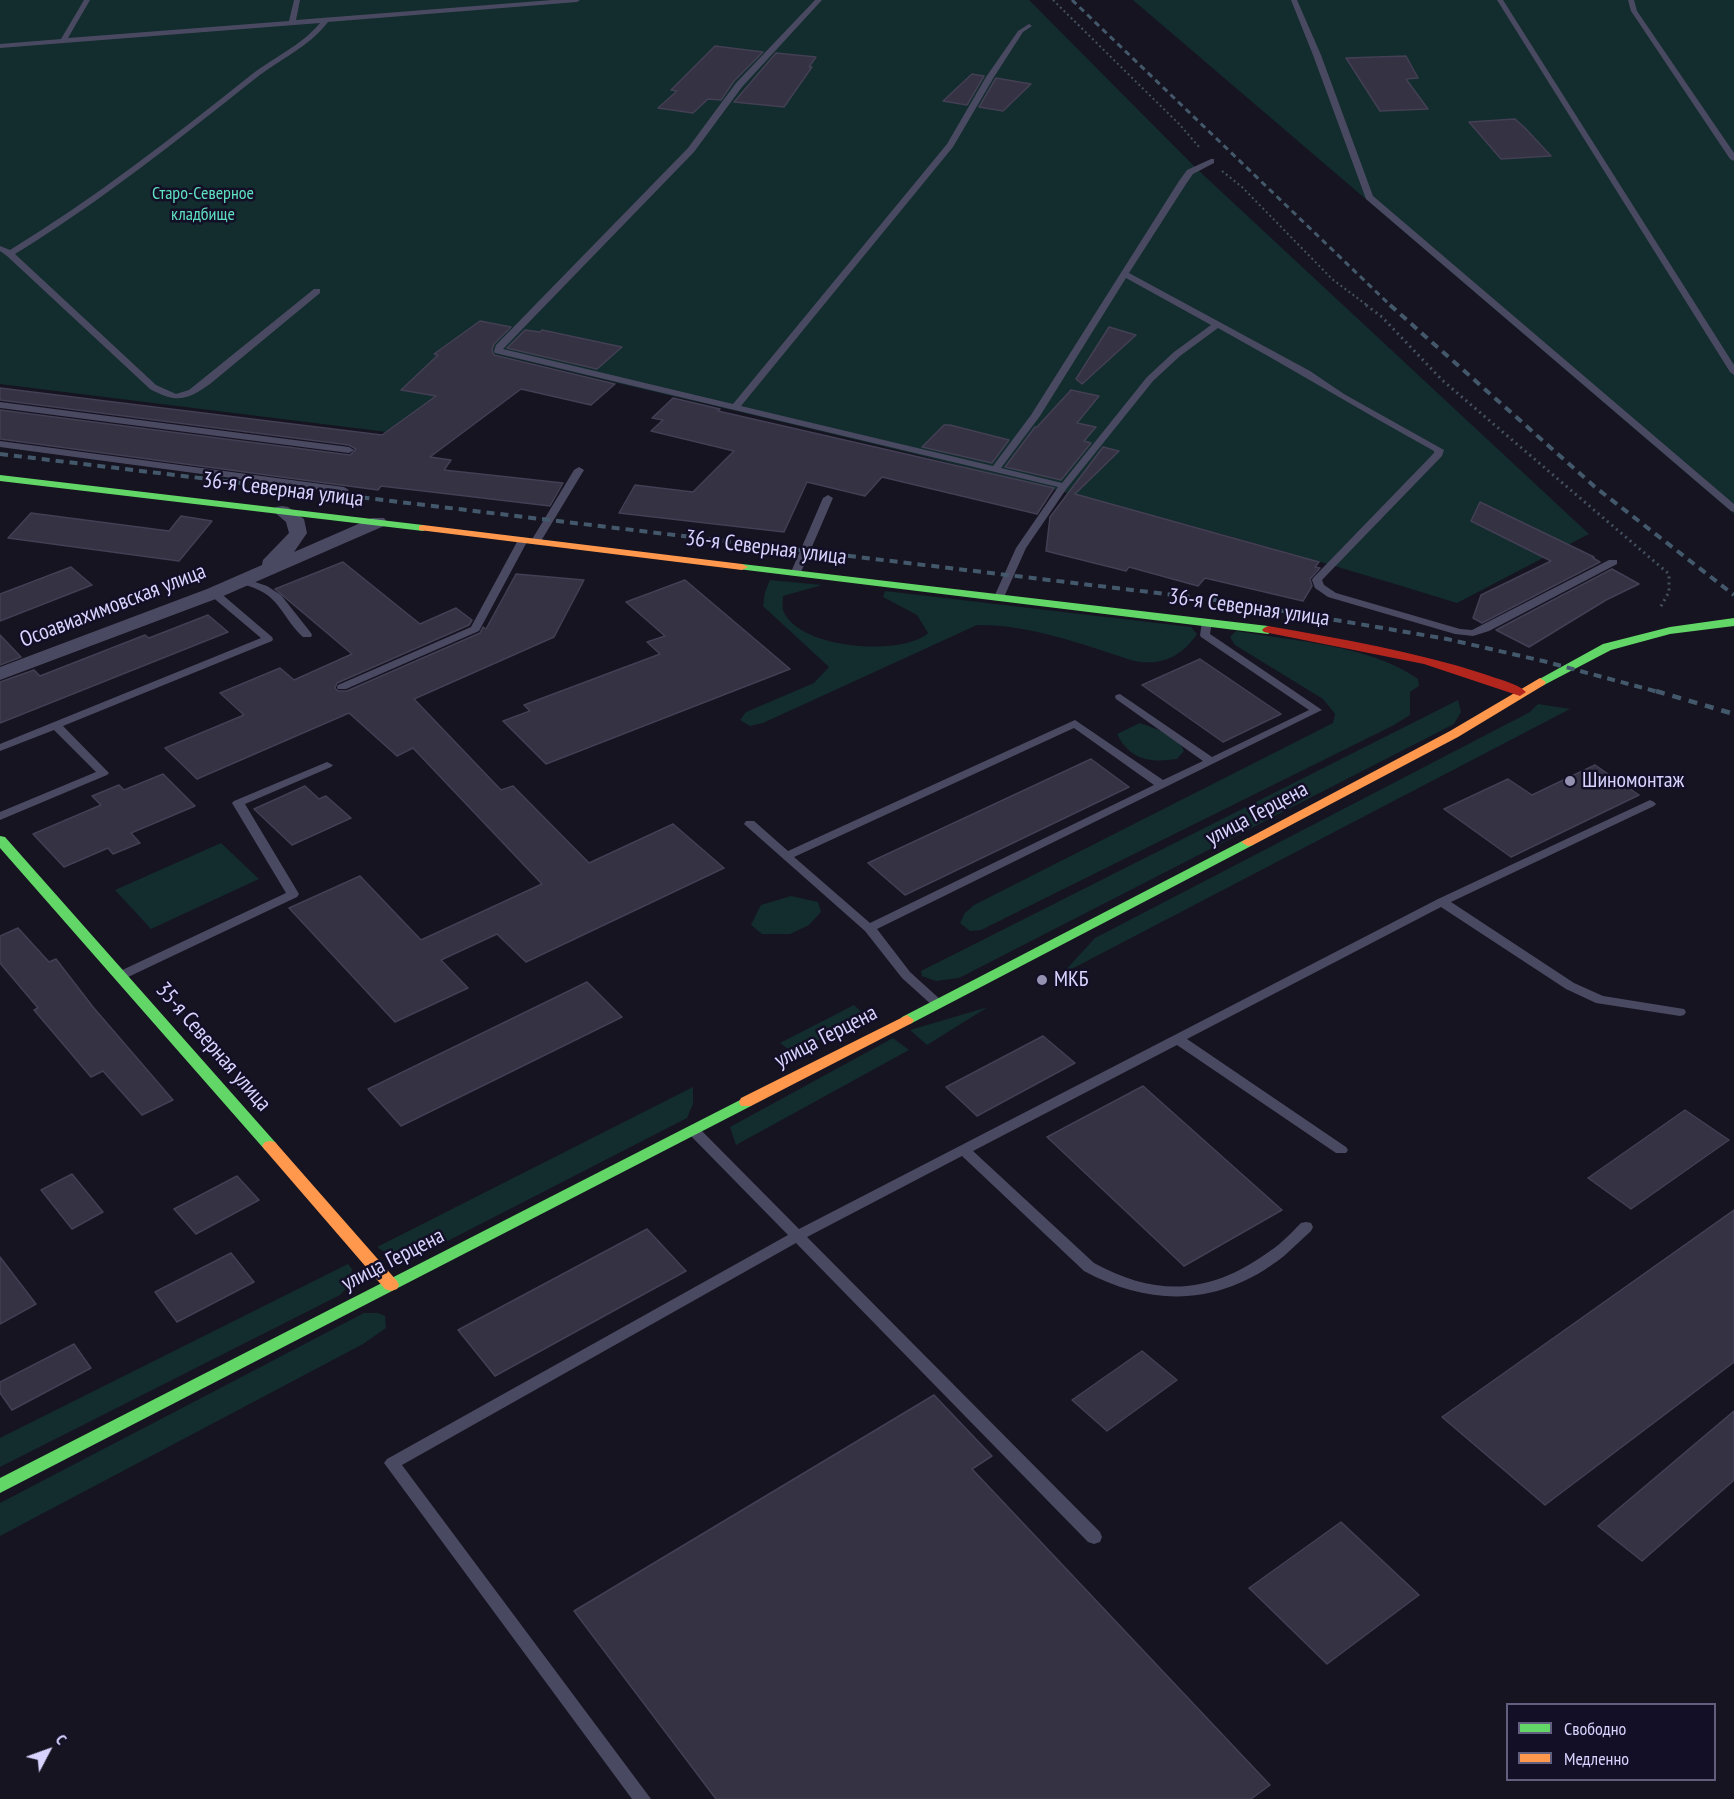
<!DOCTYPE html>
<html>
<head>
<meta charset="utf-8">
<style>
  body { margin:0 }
  #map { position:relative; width:1734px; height:1799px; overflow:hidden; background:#161421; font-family:"PT Sans Narrow",sans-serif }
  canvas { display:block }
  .legend { position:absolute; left:1506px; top:1703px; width:210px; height:78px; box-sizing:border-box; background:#130f26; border:2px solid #625e7d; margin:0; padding:8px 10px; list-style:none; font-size:18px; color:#d9d4ff }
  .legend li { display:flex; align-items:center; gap:12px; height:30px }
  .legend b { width:30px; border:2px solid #625e7d }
  .north { position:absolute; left:18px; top:1721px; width:60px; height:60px; -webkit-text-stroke:4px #130f26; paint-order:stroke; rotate:49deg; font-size:16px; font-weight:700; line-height:24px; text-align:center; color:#d9d4ff }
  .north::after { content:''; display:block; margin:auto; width:21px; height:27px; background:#d9d4ff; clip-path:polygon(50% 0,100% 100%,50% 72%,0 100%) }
</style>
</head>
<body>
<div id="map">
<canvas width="1734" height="1799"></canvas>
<ul class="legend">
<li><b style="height:8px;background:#63d668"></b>Свободно</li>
<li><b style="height:8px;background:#ff974d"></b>Медленно</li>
</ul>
<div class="north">С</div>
</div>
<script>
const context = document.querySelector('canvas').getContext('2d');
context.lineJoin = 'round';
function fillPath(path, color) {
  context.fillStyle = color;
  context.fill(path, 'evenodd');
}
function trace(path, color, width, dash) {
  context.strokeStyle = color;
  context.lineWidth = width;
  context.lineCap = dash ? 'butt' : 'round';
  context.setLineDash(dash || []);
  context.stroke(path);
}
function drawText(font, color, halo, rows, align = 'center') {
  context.font = font + ' "PT Sans Narrow",sans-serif';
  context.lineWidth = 5;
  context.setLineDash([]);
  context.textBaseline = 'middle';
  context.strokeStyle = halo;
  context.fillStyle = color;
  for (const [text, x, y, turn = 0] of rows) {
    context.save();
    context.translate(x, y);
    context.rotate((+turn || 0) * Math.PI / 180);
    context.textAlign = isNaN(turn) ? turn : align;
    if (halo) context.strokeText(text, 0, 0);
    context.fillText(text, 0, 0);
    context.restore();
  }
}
const green = new Path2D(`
  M0,0H1029L1197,169L1589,534L1457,603C1140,504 817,430 494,354L387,432L0,384Z
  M1133,0H1734V514Z
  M770,580L822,585L783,596C783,600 782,606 783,610C797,649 902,657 928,633L917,615L883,597L885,591L1191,627L1197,634C1181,657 1162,666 1134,661C1080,644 1034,625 977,625L763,723L750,726L740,720L746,712L814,683L829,667L763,606L765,592Z
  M1236,631C1293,641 1370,645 1418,679L1419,686L1410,692V715L1394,725L981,930L970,931L960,923L965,913L974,905L1333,723L1335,714L1323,699L1235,645L1230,637Z
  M1458,700L1461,712L1454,724L959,978L936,981L922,976L921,971Z
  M1538,704L1570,709L1062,974L1095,938L1530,712Z
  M1140,723C1156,729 1178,735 1184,751L1177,759C1150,763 1130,760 1117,734Z
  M221,843L259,879L151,929L115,890Z
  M791,896L818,902L821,912L809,925L790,934H762L751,925L761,905Z
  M854,1005L871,1021L853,1030L788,1049L780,1043Z
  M988,1007L927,1045L910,1030Z
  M893,1038L909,1050L736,1145L730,1127Z
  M693,1087V1104L687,1118L430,1250C411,1254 393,1260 377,1247Z
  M348,1264L352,1269L350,1284L340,1295L0,1467V1438Z
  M364,1313H378L385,1316L386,1328L363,1344L0,1536V1503Z`);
const building = new Path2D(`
  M715,46L763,52L734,81L721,100L708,99L693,113L658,108L677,91L671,90Z
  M776,53L816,57L809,67H812L784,107L734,102Z
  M1406,56L1418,78L1406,79L1428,109L1380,111L1346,58Z
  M972,74L984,76L967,105L943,101Z
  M996,78L1031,84L1003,111L979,107Z
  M1515,119L1525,128L1551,156L1501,159L1469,122Z
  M480,321L511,327L494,344L492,350L494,355L615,384L591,405L521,389L430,457L451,460L444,470L563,483L550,506L381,486L378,490L0,439V410L350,455L356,449L349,445L0,400V388L382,435L436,396L401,390L438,355L434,354Z
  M1109,327L1136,335L1082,384L1076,379Z
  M525,330L540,332L542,330L622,347L597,369L507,348Z
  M1071,390L1099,396L1077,423L1096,427L1084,441L1091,443L1061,480L1005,467L1035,427H1037Z
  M673,398L720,409L718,411L1054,488L1037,514L882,477L865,496L807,482L784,532L619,513L635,485L693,492L734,451L651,431L663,420L652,418Z
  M944,425H950L1009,440L992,463L922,447Z
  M1103,447L1119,451L1075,494L1319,562L1315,567L1320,568L1310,579L1312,586L1303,601L1205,578L1198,586L1129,567L1126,571L1046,551L1050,517Z
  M1480,502L1594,557L1593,558L1600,562L1482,623L1473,618L1481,595L1551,561L1471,521Z
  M31,513L169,531L181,516L212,521L179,561L8,538Z
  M343,562L420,624L456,608L472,620L469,625L337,683L335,688L338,691H347L480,633L483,627L486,629L516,574L584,580L554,637L414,699L501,790L513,786L589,863L673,824L724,868L526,962L497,934L441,960L468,988L395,1022L289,908L360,876L421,940L542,884L413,748L397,756L349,713L197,779L165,748L244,715L220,693L280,668L294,680L352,654L275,589Z
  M71,567L92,585L0,621V594Z
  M1612,569L1639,584L1606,600L1529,647L1496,630Z
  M685,580L790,669L546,764L503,721L530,711L524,705L660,654L647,642L665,636L626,602Z
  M208,615L228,632L0,723V682L34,670L40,676L145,635L149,638Z
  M0,635L21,657L0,665Z
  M1200,659L1281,714L1223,742L1142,685Z
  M1091,759L1129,787L905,895L868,863Z
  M1595,765L1639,795L1511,857L1444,809L1508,779L1532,795Z
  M163,774L195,806L131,833L140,843L113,854L108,848L64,867L33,834L101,805L92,796L119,785L124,790Z
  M305,786L319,799L326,796L351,818L292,845L254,809Z
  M18,928L49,962L56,959L93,1007L173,1100L142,1115L103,1071L91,1077L34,1010L38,1008L0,963V936Z
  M587,982L622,1017L401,1126L368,1089Z
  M1043,1036L1075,1063L977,1116L946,1087Z
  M1143,1086L1282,1210L1184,1266L1047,1137Z
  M1685,1110L1729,1140L1631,1209L1588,1178Z
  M72,1174L103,1212L72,1229L41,1190Z
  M237,1176L259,1200L196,1234L174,1209Z
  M1734,1210V1362L1545,1505L1442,1417Z
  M647,1229L686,1271L495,1376L458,1330Z
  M231,1253L254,1282L177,1322L155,1292Z
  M0,1257L36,1304L0,1324Z
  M74,1344L91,1368L12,1410L0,1393V1382Z
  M1142,1351L1177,1380L1107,1431L1072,1400Z
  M934,1395L992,1456L972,1469L1270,1785L1251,1799H716L574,1611Z
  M1734,1411V1480L1642,1561L1598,1526Z
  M1341,1522L1419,1595L1327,1664L1249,1588Z`);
const pathFar1 = new Path2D(`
  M1053,0L1179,124L1200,148
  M1222,171L1242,187L1332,279L1368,306`);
const path = new Path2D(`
  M1366,305L1382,317L1442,380L1669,574V592L1660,608`);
const lane = new Path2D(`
  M84,0H90L68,38L289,21L294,0H300L296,20L552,0H580L577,2L328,22C309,47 280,59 256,78C178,140 100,202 15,254L156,385L176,394L189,390L314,289H320V293L210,384C186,401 176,403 150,389L7,256L0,251V246L10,250C95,198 173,137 251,75C274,57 302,45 320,23L0,48V44L61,39Z
  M815,0H822L742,87L694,152L503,349L733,404L947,144L986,77L1018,31L1029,24L1032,26L1023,32L994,77L953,147L741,406L993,466L1031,415L1179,181L1187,170L1211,159H1214V163L1193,174L1186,184L1129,273L1310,371L1344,394L1444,450L1442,456L1322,580L1324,585L1336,593L1460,629L1472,630L1609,560H1617V564L1489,631L1473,636L1455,634L1328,597L1315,588L1312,580L1313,578L1434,453V451C1361,411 1291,368 1218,328L1180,356L1153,381L1067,488L1026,548L1004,597L999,600L994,597L1016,548L1058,487L495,353L494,351L496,345L688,148L736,83ZM1126,278L1211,325L1174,352L1147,377L1062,483L1001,468L1040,416Z
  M1291,0H1297L1321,55L1373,196L1734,504V512L1731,511L1366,199L1313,55Z
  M1497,0H1503L1734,365V375L1730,372Z
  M1628,0H1634L1637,11L1734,153V161L1730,159L1631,11Z
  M0,402L349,447L354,450L349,453L0,408Z
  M0,441L344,487L349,490L344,493L0,447Z
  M579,467L584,470L541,541L540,543H532L531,541L574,470Z
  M828,495L833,498L801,572L800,574H792L791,572L823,498Z
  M523,537L528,540L479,631L346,689H338L337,687L338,685L471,627L518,540Z
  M243,578L267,586L281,595L311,633L312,635L311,637H303C277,612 282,594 239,583V579Z
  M214,590L218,591L272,637L273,639L272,641L63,726L109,773L107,775L0,820V812L96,772L54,730L0,751V744L261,638L210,595V591Z
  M1207,619L1212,622L1210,634L1322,710L877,929L910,972L942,1001L944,1004L942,1007H934L902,978L865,931L744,824L746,821H754L788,851L1075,720L1163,780L1203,761L1116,699L1115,697L1116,695L1120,694L1212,757L1309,710L1201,637L1200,635L1202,622ZM1074,728L1154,785L870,923L794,857Z
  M327,762L333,765L331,767L245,804L299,894L297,897L126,978H118L116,975L118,972L286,893L232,803L234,801Z
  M1650,800L1654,802L1656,804L1654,806L1451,902L1574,983L1603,996L1684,1009L1686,1012L1684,1015L1680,1016L1596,1003L1566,989L1441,907L1187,1039L1346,1147L1348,1150L1346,1153H1336L1177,1045L973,1151L1094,1263C1158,1298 1211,1294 1270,1251C1282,1243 1291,1233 1301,1223L1306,1222L1311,1223L1313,1227L1311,1231C1302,1239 1293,1248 1284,1256C1221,1306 1153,1308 1084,1271L962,1156L807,1237L1100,1532L1102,1537L1100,1542L1094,1544L1088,1542L796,1243L402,1465L651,1799H632L387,1467L384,1463L387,1459L788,1235L688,1133L686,1130L688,1127H698L799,1229L1438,899Z`);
const street = new Path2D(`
  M282,506L288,507L304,519L307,533L294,552L372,518H384L387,522L384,526L221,597L0,680V667L207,589L262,565L263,560L289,533L286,522L273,511L276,507Z`);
const fast = new Path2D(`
  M0,475L423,525L429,528L423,531L0,481Z
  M742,564L1268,626L1274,630L1268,634L738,569V565Z
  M1734,618V626L1670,634L1611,650L1544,685L1540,686L1534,682L1603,644L1670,627Z
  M0,836L5,837L275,1142L278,1146L275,1150H265L0,848Z
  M1248,838L1255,842L1253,845L912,1023L907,1025L900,1020L902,1017Z
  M746,1097L751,1098L753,1102L751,1106L0,1493V1478Z`);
const slow = new Path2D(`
  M423,525L742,564L748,567L742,570L419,530V526Z
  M1540,678L1546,682L1544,685L1458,737L1253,845L1248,846L1241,842L1450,731Z
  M907,1015L914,1020L912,1023L751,1106H741L739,1102L741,1098Z
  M270,1141L275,1142L397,1281L399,1285L397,1289L391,1291L385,1289L265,1150L262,1146L265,1142Z`);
const jam = new Path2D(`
  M1268,626C1341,639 1414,651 1484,674C1497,679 1517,683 1526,692L1520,696L1424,664L1264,632L1262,630L1264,628Z`);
const railFar2 = new Path2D(`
  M1072,0L1391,306`);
const railFar1 = new Path2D(`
  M1390,305L1595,487L1734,595
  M0,454L1224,601L1447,639L1543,661L1662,693`);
const rail = new Path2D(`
  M1656,691L1734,714`);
const markers = [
  [1570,781,6,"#9591b1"],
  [1042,980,6,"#9591b1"]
];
const farParknames = [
  ["Старо-Северное",203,194],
  ["кладбище",203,215]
];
const streetNames = [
  ["36-я Северная улица",283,490,7],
  ["36-я Северная улица",766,548,7],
  ["Осоавиахимовская улица",113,606,-21],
  ["36-я Северная улица",1249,608,8],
  ["улица Герцена",1257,814,-28],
  ["улица Герцена",826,1037,-27],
  ["35-я Северная улица",213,1047,49],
  ["улица Герцена",393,1260,-27]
];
const poiNames = [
  ["Шиномонтаж",1582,781],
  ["МКБ",1054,980]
];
fillPath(green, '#132c2d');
fillPath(building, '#343243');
trace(building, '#433f54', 1.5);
trace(pathFar1, '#44505f', 2, [2, 3]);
trace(path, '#44505f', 3, [2, 4]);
fillPath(lane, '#4a4962');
fillPath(street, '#4a4962');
fillPath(fast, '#63d668');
fillPath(slow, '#ff974d');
fillPath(jam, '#b3261e');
trace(railFar2, '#43596b', 3, [6, 4.5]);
trace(railFar1, '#43596b', 4, [8, 6]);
trace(rail, '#43596b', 4.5, [9, 8]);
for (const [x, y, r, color] of markers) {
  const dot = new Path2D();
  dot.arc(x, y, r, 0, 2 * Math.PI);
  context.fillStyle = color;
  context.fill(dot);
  trace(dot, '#130f26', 2);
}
drawText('18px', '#5fe0c0', '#130f26', farParknames);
drawText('22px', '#d9d4ff', '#130f26', streetNames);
drawText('22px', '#d9d4ff', '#130f26', poiNames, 'left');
</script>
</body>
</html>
